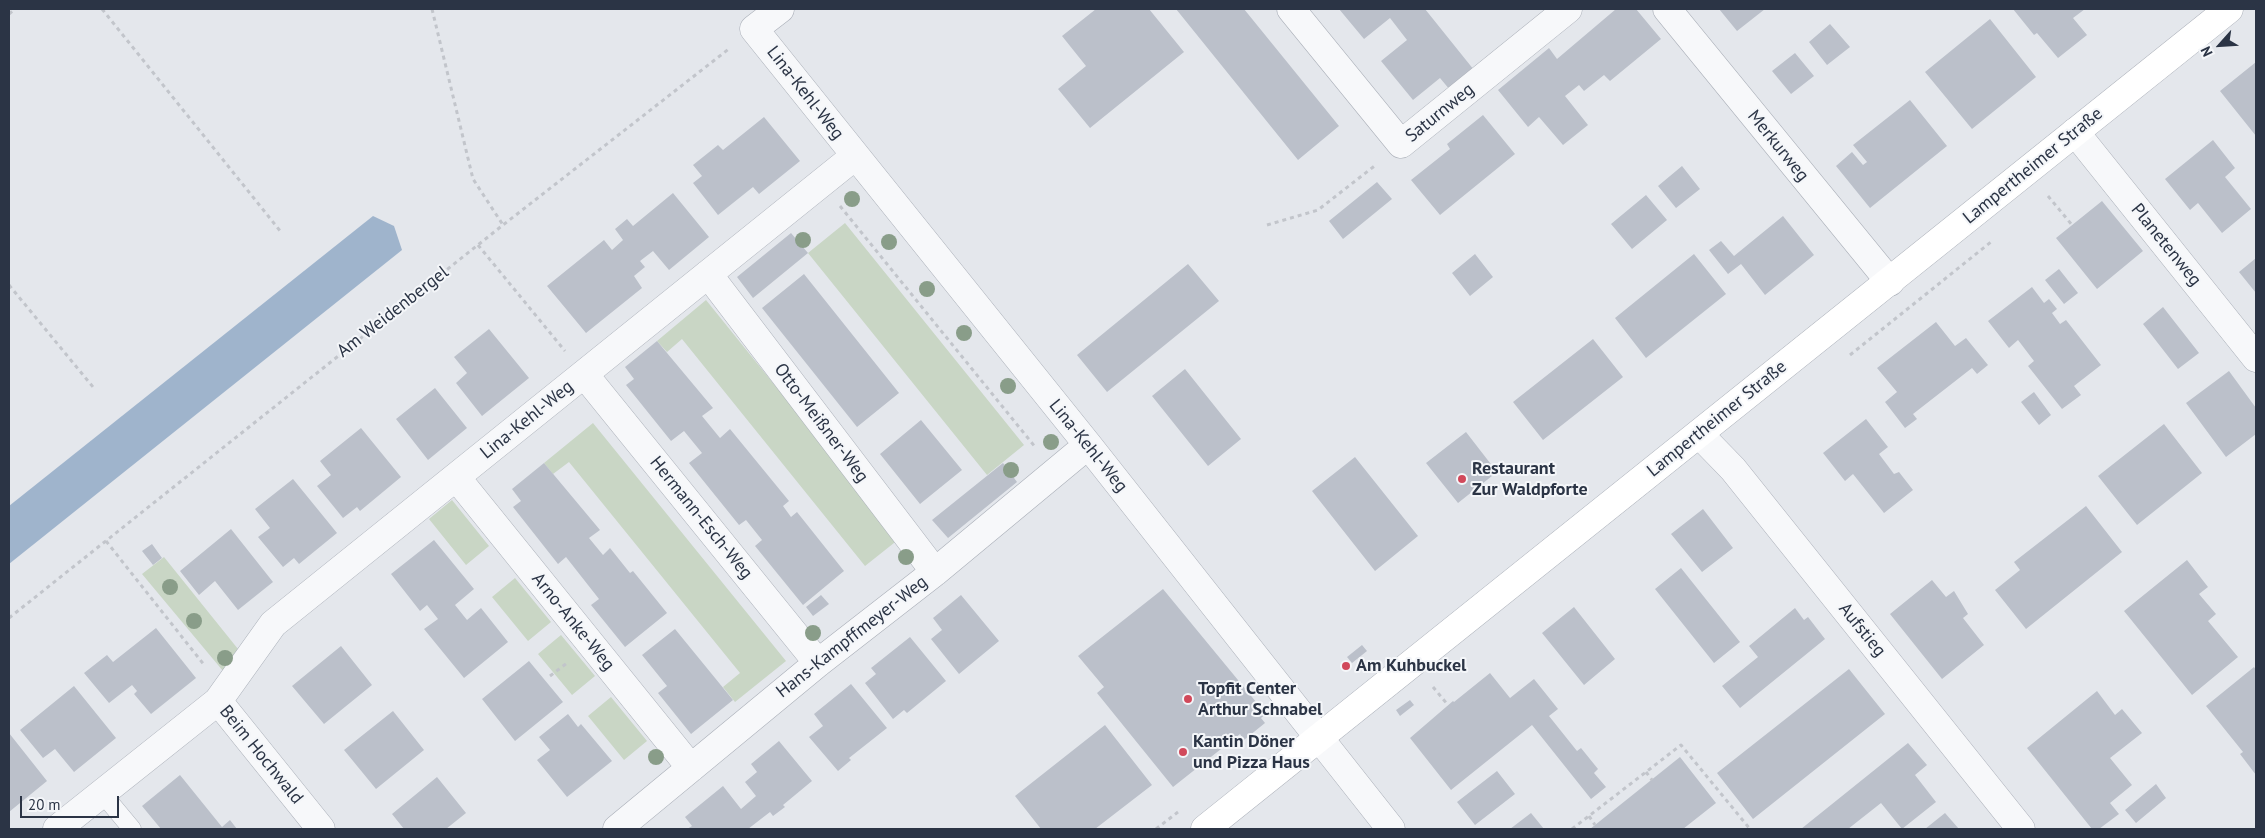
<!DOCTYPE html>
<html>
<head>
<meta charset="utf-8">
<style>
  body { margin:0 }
  #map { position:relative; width:2265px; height:838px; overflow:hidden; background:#e4e7ec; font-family:"PT Sans",sans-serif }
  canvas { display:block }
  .frame { position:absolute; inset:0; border:10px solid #2b3445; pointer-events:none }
  .north { position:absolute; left:2195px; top:20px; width:50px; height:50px; -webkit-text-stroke:4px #f4f6f9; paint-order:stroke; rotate:244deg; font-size:14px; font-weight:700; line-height:20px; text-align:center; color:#2b3445 }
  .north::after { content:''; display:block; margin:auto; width:18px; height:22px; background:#2b3445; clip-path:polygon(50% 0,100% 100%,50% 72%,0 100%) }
  .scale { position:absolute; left:20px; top:796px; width:99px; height:22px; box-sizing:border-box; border:2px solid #2b3445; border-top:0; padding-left:6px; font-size:15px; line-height:18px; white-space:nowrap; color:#2b3445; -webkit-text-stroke:4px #f4f6f9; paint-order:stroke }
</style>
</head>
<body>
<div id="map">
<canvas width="2265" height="838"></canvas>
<div class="frame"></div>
<div class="north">N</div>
<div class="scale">20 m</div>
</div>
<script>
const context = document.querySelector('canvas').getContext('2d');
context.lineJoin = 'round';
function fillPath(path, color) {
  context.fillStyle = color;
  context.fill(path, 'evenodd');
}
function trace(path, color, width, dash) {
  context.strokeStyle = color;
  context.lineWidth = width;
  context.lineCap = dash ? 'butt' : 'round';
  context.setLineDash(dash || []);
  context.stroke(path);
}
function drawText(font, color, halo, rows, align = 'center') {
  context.font = font + ' "PT Sans",sans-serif';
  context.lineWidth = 4;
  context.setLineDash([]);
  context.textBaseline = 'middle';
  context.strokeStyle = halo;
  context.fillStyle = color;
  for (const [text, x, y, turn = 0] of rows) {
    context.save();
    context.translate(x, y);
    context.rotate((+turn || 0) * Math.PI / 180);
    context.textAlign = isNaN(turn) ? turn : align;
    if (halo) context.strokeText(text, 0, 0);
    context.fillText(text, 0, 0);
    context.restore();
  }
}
const green = new Path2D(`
  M845,223L1024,445L987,475L808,253Z
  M706,300L899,539L865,566L682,339L667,352L657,341Z
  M593,423L786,661L735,702L723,687L740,673L569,462L553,474L544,463Z
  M452,500L489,546L466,565L429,519Z
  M164,557L238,649L234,663L223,671L142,574Z
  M515,578L551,622L528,641L492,597Z
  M561,635L595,676L572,695L538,654Z
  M611,697L647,741L624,760L588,716Z`);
const water = new Path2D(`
  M373,216L394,226L402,250L9,564V506Z`);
const building = new Path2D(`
  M1096,9H1149L1184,52L1090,128L1058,89L1086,66L1062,36Z
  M1176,9H1244L1339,126L1298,160Z
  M1339,9H1425L1474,70L1450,90L1440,78L1413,100L1381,61L1407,40L1390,18L1364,39Z
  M1616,9H1636L1661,39L1610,81L1604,75L1584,91L1579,85L1565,96L1588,125L1563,145L1539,117L1528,127L1498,90L1549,48L1557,59Z
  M1719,9H1765L1737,31Z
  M2013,9H2085L2073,18L2087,35L2058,58L2037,33L2034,35Z
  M1990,19L2036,77L1972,129L1925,72Z
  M1830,24L1850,47L1827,65L1809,42Z
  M1795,53L1814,76L1791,94L1772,71Z
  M2256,62V136L2220,91Z
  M1910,100L1947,146L1870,208L1836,166L1852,152L1863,165L1867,162L1853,145Z
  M1483,115L1515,154L1440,215L1411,180L1450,149L1447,144Z
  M764,117L800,161L759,194L753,187L718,215L693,183L702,176L693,165L718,145L723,150Z
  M2213,140L2235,168L2225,177L2251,209L2222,233L2198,203L2190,210L2165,179Z
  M1682,166L1700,189L1676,208L1658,186Z
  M1377,182L1392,199L1343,239L1329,221Z
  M673,193L709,237L669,270L653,251L640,261L645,267L634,276L642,288L586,333L547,286L604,240L612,250L623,240L615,229L627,219L633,226Z
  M1646,195L1667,220L1632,249L1611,224Z
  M2102,201L2143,251L2097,289L2056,238Z
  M1783,216L1814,255L1765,295L1741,264L1728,274L1709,250L1721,241L1734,256Z
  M791,233L808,253L753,298L737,277Z
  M1475,254L1493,277L1470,296L1452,273Z
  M1694,254L1726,294L1646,358L1615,318Z
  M2256,258V293L2239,272Z
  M1188,264L1219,301L1107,392L1077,355Z
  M2059,269L2078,293L2064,304L2045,280Z
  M804,274L899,393L857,427L762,308Z
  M2032,287L2044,303L2049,299L2057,309L2052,313L2060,324L2066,320L2101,365L2074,386L2081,395L2062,409L2028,366L2034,361L2018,340L2009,348L1988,321Z
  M2163,307L2199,353L2178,369L2143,324Z
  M1936,322L1955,346L1966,338L1988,365L1977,374L1972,368L1913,414L1917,419L1905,428L1885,402L1897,392L1877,368Z
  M489,329L529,378L482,416L456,383L467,373L454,357Z
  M1593,339L1623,377L1543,440L1513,402Z
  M657,341L713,408L702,416L720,438L730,429L789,501L783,506L791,517L797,512L844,571L803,605L755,546L762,540L746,520L739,525L689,463L702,453L684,431L671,441L626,385L634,379L625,367Z
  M1185,369L1241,439L1208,466L1152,396Z
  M2229,371L2256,408V434L2226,457L2186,403Z
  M435,388L467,428L428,460L396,419Z
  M2034,392L2051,415L2039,425L2021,402Z
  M1866,419L1888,447L1879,454L1894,474L1899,472L1913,490L1884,513L1853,474L1845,481L1823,453Z
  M921,420L962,470L920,504L880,454Z
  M2164,424L2202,473L2137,525L2098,476Z
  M361,428L401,477L360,511L357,507L343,518L317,486L331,475L320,461Z
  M1466,432L1497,472L1458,503L1426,463Z
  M1355,457L1418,536L1375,571L1312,491Z
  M544,463L600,530L589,538L603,555L610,548L630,573L633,571L667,613L625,647L591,605L599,599L566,557L558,564L513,507L521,501L512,489Z
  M1003,463L1017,482L948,538L932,520Z
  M293,479L337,533L299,564L294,558L283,567L258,537L270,528L255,509Z
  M2086,506L2122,552L2026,629L1995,590L2020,570L2014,562Z
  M1703,509L1733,548L1702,572L1671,534Z
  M231,529L273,582L238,610L215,581L199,595L180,571Z
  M434,540L474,589L455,605L467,620L481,608L508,642L464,678L424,629L438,619L427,605L420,611L391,574Z
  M152,544L162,558L153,565L142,551Z
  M2187,560L2208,587L2199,594L2216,614L2208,621L2238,657L2192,695L2124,611Z
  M1681,568L1740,642L1714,663L1655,589Z
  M1932,580L1946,597L1954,591L1968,614L1963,618L1984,645L1942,679L1890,614Z
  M1163,589L1266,714L1261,718L1265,723L1244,740L1240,734L1173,787L1097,693L1104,687L1078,656Z
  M821,595L829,604L813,616L806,607Z
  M961,595L999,641L959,674L931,639L942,630L933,618Z
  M1574,607L1615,659L1584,685L1542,633Z
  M1795,608L1804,620L1808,617L1825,639L1740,708L1722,686L1758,657L1749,646Z
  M156,628L196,678L151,714L134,694L137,691L132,685L109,703L84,673L107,655L113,662Z
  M675,629L733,700L691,734L658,693L667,686L642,655Z
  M910,637L946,681L907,713L904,710L893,719L865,683L876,674L871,668Z
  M1362,645L1367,651L1352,663L1347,657Z
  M341,646L372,685L324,724L292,686Z
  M529,661L563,702L515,741L482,699Z
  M2254,667L2256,670V775L2240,754L2243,752L2206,706Z
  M1849,669L1885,714L1753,819L1717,773Z
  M1490,673L1510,698L1534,679L1558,709L1549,716L1577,751L1581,748L1598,769L1594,773L1606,787L1591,799L1532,725L1451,790L1410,738L1453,701L1454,702Z
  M851,684L887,728L849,758L851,760L838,771L809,737L823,726L814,714Z
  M74,686L116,738L74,772L55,749L43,758L20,730Z
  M2097,691L2115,715L2122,709L2142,733L2110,758L2132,785L2110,803L2119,814L2099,829H2092L2027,748Z
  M1410,700L1414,705L1400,716L1396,710Z
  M393,711L424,750L376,789L344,750Z
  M568,714L578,727L581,724L612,761L567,797L537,760L550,750L539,737Z
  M1105,725L1152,785L1095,829H1041L1015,796Z
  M9,733L47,781L9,812Z
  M779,741L812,781L783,805L785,807L773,816L770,812L748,829H687L692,826L685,817L723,786L741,809L756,796L745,782L757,772L751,764Z
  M1908,743L1927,765L1915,775L1936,802L1902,829L1881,803L1848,829H1801Z
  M1680,757L1716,803L1683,829H1590Z
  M1497,771L1515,794L1475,825L1457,802Z
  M180,775L222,827L230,820L237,829H161L142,806Z
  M437,777L466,813L446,829H404L392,814Z
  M2156,784L2166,798L2136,823L2125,810Z
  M1531,813L1544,829H1510Z
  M1945,813L1959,829H1925Z`);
const path = new Path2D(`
  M102,9L281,232
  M432,9L473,179L503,225
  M9,14L15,9
  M2048,196L2072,225
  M840,206L1036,448
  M1267,225L1318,210L1377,164
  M478,245L565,351
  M9,285L93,387
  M1850,355L1991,242
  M106,541L205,666
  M9,618L503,225L730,48
  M550,676L567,663
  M1433,687L1448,705
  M1646,772L1652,780
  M1589,816L1595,825
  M1156,829L1178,812
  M1572,829L1681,745L1750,829`);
const lane = new Path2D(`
  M102,793L132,829`);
const street = new Path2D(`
  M780,9L754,29L1088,445L1391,829
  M1291,9L1401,144L1568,9
  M1667,9L1890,282
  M2075,132L2256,358
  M708,274L935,572
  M584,374L818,663
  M1699,434L1733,469L2021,829
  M456,477L691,768
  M218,701L321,829
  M57,829L218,701L273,624L855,156
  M617,829L818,663L935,572L1088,445`);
const secondary = new Path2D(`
  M1205,829L2229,9`);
const trees = [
  [852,199],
  [803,240],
  [889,242],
  [927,289],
  [964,333],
  [1008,386],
  [1051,442],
  [1011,470],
  [906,557],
  [170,587],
  [194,621],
  [813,633],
  [225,658],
  [656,757]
];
const markers = [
  [1462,479,5,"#d1495b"],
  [1346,666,5,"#d1495b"],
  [1188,699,5,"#d1495b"],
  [1183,752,5,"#d1495b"]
];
const streetNames = [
  ["Lina-Kehl-Weg",805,93,52],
  ["Saturnweg",1440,113,-39],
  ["Merkurweg",1778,146,51],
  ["Lampertheimer Straße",2033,166,-39],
  ["Planetenweg",2166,245,51],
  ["Am Weidenbergel",393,312,-38],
  ["Lampertheimer Straße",1717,419,-39],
  ["Lina-Kehl-Weg",527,420,-39],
  ["Otto-Meißner-Weg",821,423,53],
  ["Lina-Kehl-Weg",1088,446,51],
  ["Hermann-Esch-Weg",701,518,51],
  ["Arno-Anke-Weg",573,622,51],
  ["Aufstieg",1862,630,51],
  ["Hans-Kampffmeyer-Weg",852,637,-38],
  ["Beim Hochwald",261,755,51]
];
const poiNames = [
  ["Restaurant",1472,469],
  ["Zur Waldpforte",1472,490],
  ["Am Kuhbuckel",1356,666],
  ["Topfit Center",1198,689],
  ["Arthur Schnabel",1198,710],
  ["Kantin Döner",1193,742],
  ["und Pizza Haus",1193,763]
];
fillPath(green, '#c9d6c5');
fillPath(water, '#9fb4cc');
fillPath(building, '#bbc0ca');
trace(lane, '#a9aeb7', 19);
trace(street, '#a9aeb7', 29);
trace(secondary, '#a9aeb7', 29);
trace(path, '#c2c5cb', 3, [4, 4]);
trace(lane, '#f7f8fa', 18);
trace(street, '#f7f8fa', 28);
trace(secondary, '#fff', 28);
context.fillStyle = '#899d89';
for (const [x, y] of trees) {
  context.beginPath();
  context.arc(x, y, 8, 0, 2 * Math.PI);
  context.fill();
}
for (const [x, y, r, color] of markers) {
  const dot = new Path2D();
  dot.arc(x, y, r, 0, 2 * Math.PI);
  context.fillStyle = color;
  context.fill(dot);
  trace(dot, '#f4f6f9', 2);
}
drawText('18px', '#2b3445', '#f4f6f9', streetNames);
drawText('bold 18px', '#2b3445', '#f4f6f9', poiNames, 'left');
</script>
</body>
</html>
